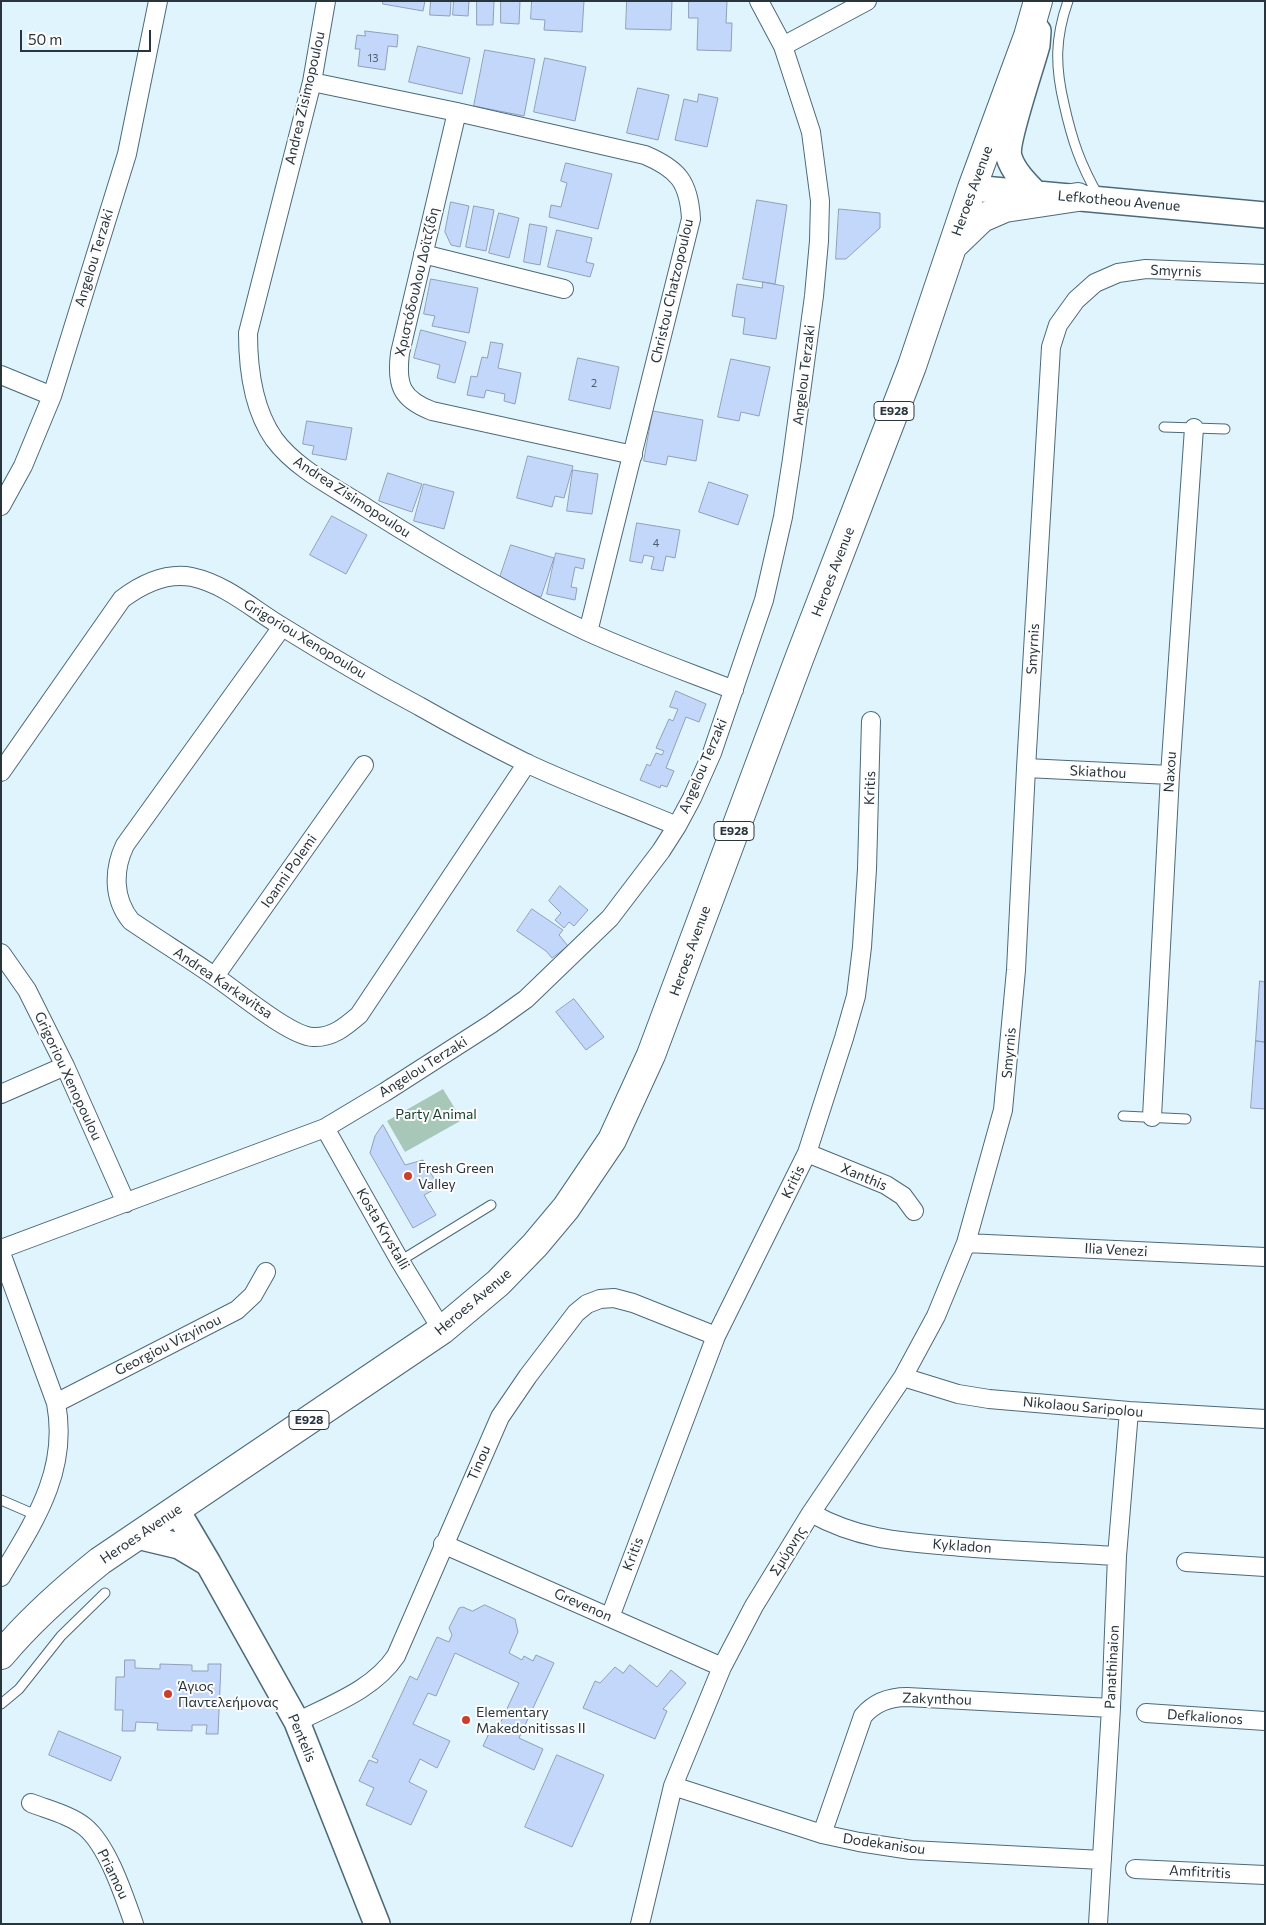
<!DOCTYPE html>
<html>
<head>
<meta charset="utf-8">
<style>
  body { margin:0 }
  #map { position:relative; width:1266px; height:1925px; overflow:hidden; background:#e0f4fe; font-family:Commissioner,sans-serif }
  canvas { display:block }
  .frame { position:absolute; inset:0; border:2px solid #28353c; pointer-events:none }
  .scale { position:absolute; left:20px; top:30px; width:131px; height:22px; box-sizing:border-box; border:2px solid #28353c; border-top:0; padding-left:6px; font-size:15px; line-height:18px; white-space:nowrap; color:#28353c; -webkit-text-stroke:4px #fdfdfd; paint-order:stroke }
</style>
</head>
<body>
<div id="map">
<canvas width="1266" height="1925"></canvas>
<div class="frame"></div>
<div class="scale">50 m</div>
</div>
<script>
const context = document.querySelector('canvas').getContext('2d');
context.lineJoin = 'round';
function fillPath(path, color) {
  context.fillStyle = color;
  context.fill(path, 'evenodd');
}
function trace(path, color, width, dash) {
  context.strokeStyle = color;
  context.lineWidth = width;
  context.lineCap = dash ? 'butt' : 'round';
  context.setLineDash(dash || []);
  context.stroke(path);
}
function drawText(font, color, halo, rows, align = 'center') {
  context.font = font + ' Commissioner,sans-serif';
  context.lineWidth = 4;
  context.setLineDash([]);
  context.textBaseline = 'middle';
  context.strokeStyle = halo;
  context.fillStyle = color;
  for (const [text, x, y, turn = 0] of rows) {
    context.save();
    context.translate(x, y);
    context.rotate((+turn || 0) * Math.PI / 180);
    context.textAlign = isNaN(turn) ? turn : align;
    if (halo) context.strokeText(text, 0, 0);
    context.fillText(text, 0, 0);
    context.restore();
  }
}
const green = new Path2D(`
  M443,1089L462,1120L405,1152L387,1121Z`);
const building = new Path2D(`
  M383,1H425L423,11L383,4Z
  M431,1H451L450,16L430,15Z
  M454,1H469L468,16L453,15Z
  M477,1H494L493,25H477Z
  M501,1H520L519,24L501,23Z
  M532,1H584L582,32L544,30L545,20L531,19Z
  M627,1H672L671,30L626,29Z
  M689,1H727L726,23H732L731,51L697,50L698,18H689Z
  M365,31L398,35L397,47L388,46L385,70L358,66L360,49H355L357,35L365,36Z
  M418,46L470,58L462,94L409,82Z
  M485,50L535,59L524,116L474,106Z
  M545,58L586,67L575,121L534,112Z
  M638,88L669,95L658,140L627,133Z
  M699,94L718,98L707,147L675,140L684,99L697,102Z
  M566,163L612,174L598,229L549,217L551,205L561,207L567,183L561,181Z
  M757,200L787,205L775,284L743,279Z
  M451,202L469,206L460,247L451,245L445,232Z
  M474,206L494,210L486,251L466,247Z
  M839,209L880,213V228L846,259H836Z
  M499,213L519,218L509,258L489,253Z
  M530,224L547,227L540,265L524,262Z
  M557,230L592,238L586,262L594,264L590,277L548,267Z
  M431,279L478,288L469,333L432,326L435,316L424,314Z
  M763,282L784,286L776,339L743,334L745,318L732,316L737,284L762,288Z
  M421,330L466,342L455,383L437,378L440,365L414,358Z
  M491,342L503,344L498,368L521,373L515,404L504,401L505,394L486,390L484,398L467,395L471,376L477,377L482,357L487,358Z
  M578,358L619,367L610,409L569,400Z
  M731,359L770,367L759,416L741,412L739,421L718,417Z
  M653,411L703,420L696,461L668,456L666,465L644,461Z
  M307,421L352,428L346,460L312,454L314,446L303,444Z
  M528,456L573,466L564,498L555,496L552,507L517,498Z
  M573,470L598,474L592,514L567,511Z
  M388,473L422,484L412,512L379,501Z
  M709,482L748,495L738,525L699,512Z
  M424,484L454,492L444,529L414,521Z
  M332,516L367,535L346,574L310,555Z
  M637,523L680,530L675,558L666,556L663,571L651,569L654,557L644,555L642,563L630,561Z
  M511,545L554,558L541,597L498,583Z
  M556,553L585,559L583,569L575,567L571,587L577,588L575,600L547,594Z
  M676,691L706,704L699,722L686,717L666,768L674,771L667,787L661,785L660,788L640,780L647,764L650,766L656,753L662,755L664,751L656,748L669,719L673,721L678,709L670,707Z
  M560,886L588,910L574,926L569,922L564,928L555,920L561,913L549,901Z
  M532,909L563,930L559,935L568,946L552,958L546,951L517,931Z
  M1260,981L1265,982V1042L1256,1041Z
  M574,999L604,1037L586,1050L556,1012Z
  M1256,1041L1265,1042V1109L1251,1108Z
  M383,1125L405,1165L423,1160L439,1187L424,1195L436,1215L413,1228L370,1153L375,1136Z
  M485,1605L515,1619L518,1632L509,1653L522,1660L524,1656L533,1661L536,1655L554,1663L519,1738L543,1749L534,1770L483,1746L492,1727L497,1730L519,1683L455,1653L436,1696L428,1693L413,1724L450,1741L437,1768L420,1759L409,1782L427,1791L411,1825L366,1805L374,1788L359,1781L369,1760L377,1763L378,1760L372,1757L410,1676L417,1680L437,1637L449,1642L452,1635L449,1628L459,1608L463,1607L472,1611Z
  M125,1660H135V1668L160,1669V1664L192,1665V1671H208V1664H221L218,1734H206L207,1725H192V1731L157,1730L158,1723L136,1722L135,1731H122L123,1710H115L116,1677H124Z
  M630,1665L657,1687L671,1670L686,1683L663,1709L667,1711L655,1739L583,1708L595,1681L600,1683L615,1667L623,1673Z
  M59,1731L121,1757L111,1781L49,1755Z
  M557,1755L604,1775L572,1847L525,1827Z`);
const lane = new Path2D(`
  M1068,1C1055,38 1055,66 1064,104C1072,140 1080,164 1099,197
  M1164,427L1225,429
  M1123,1116L1186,1119
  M400,1261L491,1205
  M1,1500L38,1516
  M1,1704L19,1689L61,1636L105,1593`);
const street = new Path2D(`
  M326,1L312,82L248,333C248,369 253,409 274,439C297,470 336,488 368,509C438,553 511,596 586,631C634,653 685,671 734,690
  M783,46L867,1
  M312,82L457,112L645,155C678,169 689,182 691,219L588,632
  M457,112L400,353C396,385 401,399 432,411L633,455
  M423,254L564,289
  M1,375L52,396
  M1,506L23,466L52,396L127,154L158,1
  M282,627L125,845C113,870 113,899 131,921C159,940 188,958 217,978C238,992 290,1036 313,1037C332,1038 345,1027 359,1015L527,763
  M1026,768L1170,775
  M1,772L122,599C142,584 166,572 192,577C225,584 253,609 281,626C326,654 372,681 419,706C454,726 490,745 526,763C575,786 627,805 677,826
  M1,953L27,990L65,1066L126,1203
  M215,976L364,765
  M1,1094L65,1066
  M1152,1117L1170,775L1194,428
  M325,1128L400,1261L442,1330
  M807,1153L886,1185L903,1196L914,1211
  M966,1243L1265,1257
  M1,1249L325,1128L385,1092L491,1024L526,999L610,918L661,851L677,826L692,798L712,753L764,600L783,517L792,459L814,296L819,241L820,201L811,132L783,46L759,1
  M1,1253L56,1403C69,1471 34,1522 1,1577
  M903,1377L958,1394L989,1399L1129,1411L1265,1419
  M56,1403L237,1310L253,1295L266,1272
  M811,1513C861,1541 906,1542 962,1547C1013,1551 1065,1553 1117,1556
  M443,1544L722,1667
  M1186,1562L1265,1567
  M610,1617L716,1336L807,1153L844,1038L856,996L862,947L867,869L871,721
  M1146,1713L1265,1721
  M297,1722C332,1704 373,1690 396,1656L500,1417L528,1376L576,1313L587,1304L600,1299L614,1298L633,1303L716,1336
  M673,1786L822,1834L859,1842L911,1850L1102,1860
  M31,1803C49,1810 70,1815 85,1827C108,1846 124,1896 134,1924
  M822,1834L863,1716C874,1703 889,1697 907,1697L1111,1708
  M1135,1869L1265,1875
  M640,1924L673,1786L722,1667L754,1606L811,1513L903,1377L936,1316L966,1243L1003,1110L1016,970L1026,768L1051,347L1058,325L1076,300L1095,283L1118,273L1146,269L1265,274
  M1098,1924L1111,1708L1117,1556L1129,1411`);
const secondary = new Path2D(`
  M972,188L1265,215
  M1036,194C1026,184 1013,171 1009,157C1005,142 1032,65 1037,45L1038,31
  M176,1509L208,1563L297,1722L377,1924
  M137,1536L179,1546L206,1562`);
const primary = new Path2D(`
  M956,243L982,218L1005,208L1078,197
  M1,1655C30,1620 64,1590 100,1561L442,1330L498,1283L535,1245L566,1208L612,1140L651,1055L799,659L912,366L972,188L1028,36L1038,1`);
const markers = [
  [408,1176,5,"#ca3e2a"],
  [168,1694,5,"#ca3e2a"],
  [466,1720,5,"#ca3e2a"]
];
const numberNames = [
  ["13",373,58],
  ["2",594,383],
  ["4",656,543]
];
const shields = [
  [894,411,40],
  [734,831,40],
  [309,1420,40]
];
const shieldNames = [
  ["E928",894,411],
  ["E928",734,831],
  ["E928",309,1420]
];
const streetNames = [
  ["Andrea Zisimopoulou",305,98,-77],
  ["Heroes Avenue",972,191,-70],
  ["Lefkotheou Avenue",1119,201,5],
  ["Angelou Terzaki",94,258,-73],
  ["Smyrnis",1176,271,2],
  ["Χριστόδουλου Δοϊτζίδη",417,282,-77],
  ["Christou Chatzopoulou",672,291,-77],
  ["Angelou Terzaki",804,375,-83],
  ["Andrea Zisimopoulou",352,497,33],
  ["Heroes Avenue",833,572,-69],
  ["Grigoriou Xenopoulou",305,639,31],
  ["Smyrnis",1033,649,-87],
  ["Angelou Terzaki",703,766,-67],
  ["Skiathou",1098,772,3],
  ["Naxou",1170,772,-86],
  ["Kritis",870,788,-88],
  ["Ioanni Polemi",289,871,-55],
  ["Heroes Avenue",690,951,-70],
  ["Andrea Karkavitsa",223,983,34],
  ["Smyrnis",1009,1053,-85],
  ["Angelou Terzaki",423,1067,-32],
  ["Grigoriou Xenopoulou",68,1076,65],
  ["Xanthis",864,1177,23],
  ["Kritis",793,1182,-64],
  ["Kosta Krystalli",383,1229,60],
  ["Ilia Venezi",1116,1250,3],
  ["Heroes Avenue",473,1302,-40],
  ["Georgiou Vizyinou",168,1345,-27],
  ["Nikolaou Saripolou",1083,1407,5],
  ["Tinou",479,1463,-66],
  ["Heroes Avenue",141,1534,-34],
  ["Kykladon",962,1546,4],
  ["Σμύρνης",788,1551,-58],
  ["Kritis",633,1554,-69],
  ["Grevenon",583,1605,24],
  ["Panathinaion",1112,1667,-87],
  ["Zakynthou",937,1699,2],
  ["Defkalionos",1205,1717,4],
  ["Pentelis",302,1738,67],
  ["Dodekanisou",884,1844,8],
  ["Amfitritis",1200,1872,3],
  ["Priamou",113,1874,64]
];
const parkNames = [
  ["Party Animal",436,1114]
];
const poiNames = [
  ["Fresh Green",418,1168],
  ["Valley",418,1184],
  ["Άγιος",178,1686],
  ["Παντελεήμονας",178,1702],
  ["Elementary",476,1712],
  ["Makedonitissas II",476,1728]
];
fillPath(green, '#a7c8b8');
fillPath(building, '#c3d7fb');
trace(building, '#909fb9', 1);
trace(lane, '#4c6a79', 11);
trace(street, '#4c6a79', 20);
trace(secondary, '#4c6a79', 28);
trace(primary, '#4c6a79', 30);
trace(lane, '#fff', 9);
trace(street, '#fff', 18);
trace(secondary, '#fff', 25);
trace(primary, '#fff', 28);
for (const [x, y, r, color] of markers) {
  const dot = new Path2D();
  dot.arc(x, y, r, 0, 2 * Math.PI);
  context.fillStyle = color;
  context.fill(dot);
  trace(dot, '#fdfdfd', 2);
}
drawText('11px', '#4f5e6c', null, numberNames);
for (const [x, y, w] of shields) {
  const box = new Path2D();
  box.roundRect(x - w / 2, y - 9.5, w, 19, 4);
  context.fillStyle = '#fdfdfd';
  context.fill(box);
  trace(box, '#28353c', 1);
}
drawText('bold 12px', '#28353c', null, shieldNames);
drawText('14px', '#28353c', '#fdfdfd', streetNames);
drawText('14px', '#144230', '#fdfdfd', parkNames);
drawText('14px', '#28353c', '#fdfdfd', poiNames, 'left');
</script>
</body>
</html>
